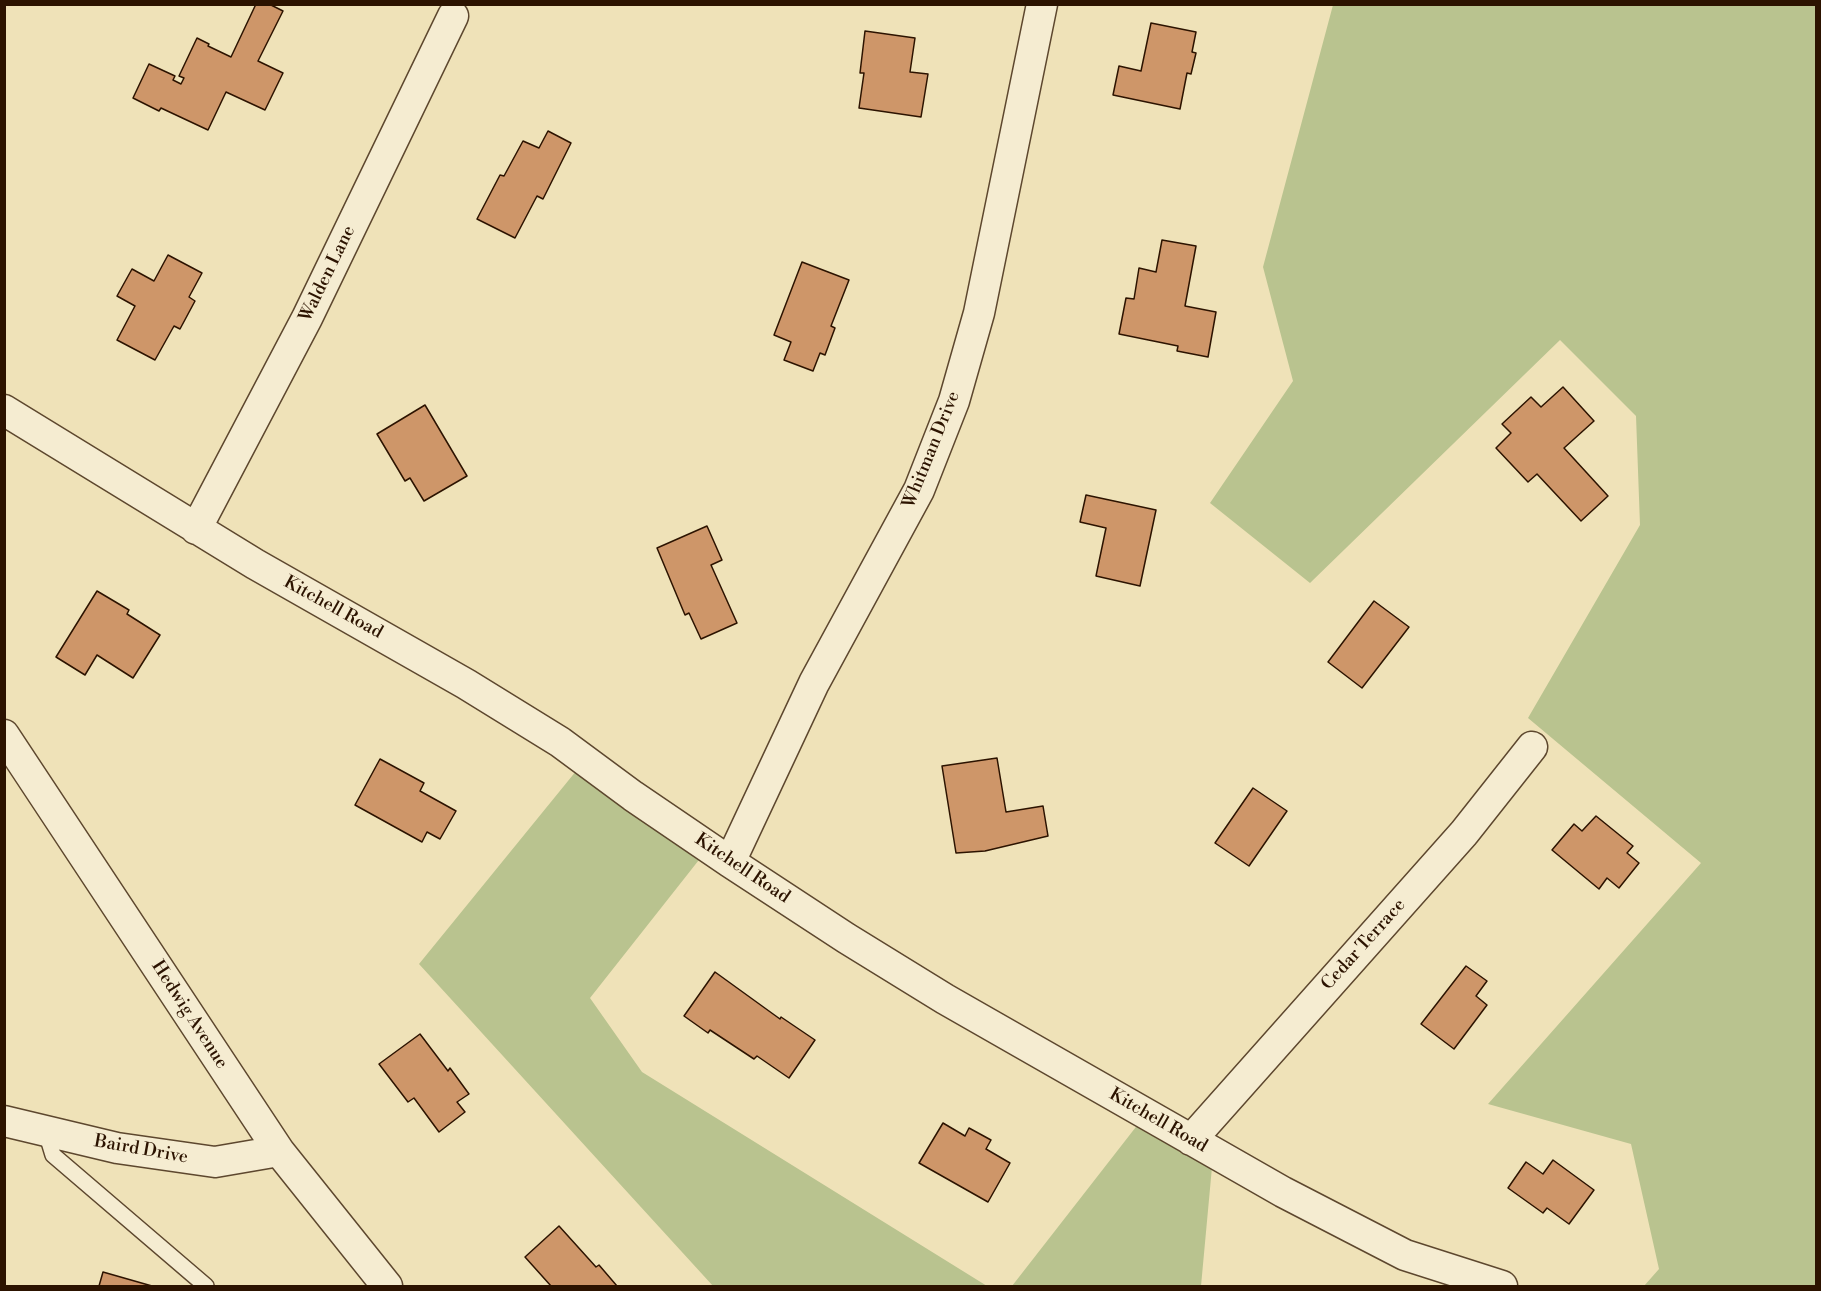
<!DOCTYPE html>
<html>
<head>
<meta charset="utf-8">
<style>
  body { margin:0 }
  #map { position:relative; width:1821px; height:1291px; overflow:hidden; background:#efe2b8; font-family:"Libre Bodoni",serif }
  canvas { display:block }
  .frame { position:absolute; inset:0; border:6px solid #2c1300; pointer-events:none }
</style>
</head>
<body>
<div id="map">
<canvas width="1821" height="1291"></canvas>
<div class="frame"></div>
</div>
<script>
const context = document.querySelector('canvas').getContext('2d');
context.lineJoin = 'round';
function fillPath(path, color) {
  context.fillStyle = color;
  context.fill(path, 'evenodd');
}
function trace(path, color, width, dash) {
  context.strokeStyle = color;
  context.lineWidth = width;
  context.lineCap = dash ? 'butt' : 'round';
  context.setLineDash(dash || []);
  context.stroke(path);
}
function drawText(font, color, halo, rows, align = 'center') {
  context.font = font + ' "Libre Bodoni",serif';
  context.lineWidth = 4.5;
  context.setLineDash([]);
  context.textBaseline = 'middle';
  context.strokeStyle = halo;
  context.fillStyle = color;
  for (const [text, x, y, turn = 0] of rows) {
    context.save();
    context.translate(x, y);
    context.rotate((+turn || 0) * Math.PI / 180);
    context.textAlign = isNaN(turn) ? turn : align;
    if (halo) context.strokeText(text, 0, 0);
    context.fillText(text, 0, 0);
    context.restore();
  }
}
const green = new Path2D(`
  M1333,5H1816V1286H1644L1659,1269L1631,1144L1488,1104L1701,863L1528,718L1640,525L1636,416L1560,340L1310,583L1210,503L1293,381L1263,267Z
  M581,765L706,851L590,998L642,1072L987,1286H713L419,964Z
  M1139,1123L1212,1167L1201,1286H1012Z`);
const building = new Path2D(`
  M256,4H269L283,11L258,61L283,73L265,110L226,92L208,130L161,108L159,111L133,98L149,64L175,76L173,80L181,84L184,78L179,76L197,38L209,44L208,46L231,57Z
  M1151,23L1196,32L1192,52L1196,53L1191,74L1187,73L1180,109L1113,95L1119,66L1141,71Z
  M865,31L915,38L910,72L928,74L921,117L859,108L864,73H860Z
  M548,131L571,143L543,199L537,196L515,238L477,219L500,175L504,176L523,141L539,148Z
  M1162,240L1196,246L1185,306L1216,312L1208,357L1177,351L1178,346L1119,334L1126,298L1134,299L1139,268L1156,272Z
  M168,255L202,273L189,297L195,301L180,329L174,326L155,360L117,340L135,306L117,296L132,269L154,281Z
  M802,262L849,280L831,326L835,328L825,355L820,353L813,371L784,360L791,342L774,335Z
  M1563,387L1594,421L1564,448L1608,496L1581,521L1537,474L1528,482L1496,448L1511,433L1502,424L1531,397L1541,407Z
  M425,405L467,476L424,501L410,478L405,481L377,434Z
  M1086,495L1156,510L1140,586L1096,576L1106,528L1080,522Z
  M707,526L722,560L711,565L737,623L701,639L689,613L685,615L657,548Z
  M97,591L129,610L127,614L160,635L133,678L97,655L85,675L56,657Z
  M1374,601L1409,627L1362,688L1328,662Z
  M997,758L1006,812L1043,806L1048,836L985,851L956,853L942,766Z
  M380,759L424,783L420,791L456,811L440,839L427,832L422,842L355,805Z
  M1253,788L1287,811L1249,866L1215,843Z
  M1596,816L1633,846L1627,853L1639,863L1619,888L1607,878L1599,889L1552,850L1574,824L1582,831Z
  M1466,966L1487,981L1476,996L1487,1005L1454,1049L1421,1024Z
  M715,972L780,1019L781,1017L815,1040L789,1078L757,1056L754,1059L710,1030L708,1033L684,1016Z
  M420,1034L448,1071L450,1068L469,1094L457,1102L465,1112L439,1132L414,1098L408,1102L379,1064Z
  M943,1123L965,1136L969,1128L991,1140L986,1149L1010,1163L988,1202L919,1163Z
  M1553,1160L1594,1190L1569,1224L1547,1208L1543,1213L1508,1188L1526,1162L1543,1174Z
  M559,1226L596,1267L599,1265L617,1286H551L525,1257Z
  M103,1272L152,1286H99Z`);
const lane = new Path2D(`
  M46,1132L53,1155L206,1286`);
const street = new Path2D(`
  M4,410L255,564L466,684L560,742L633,796L730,862L846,938L945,999L1283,1192L1405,1255L1502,1286
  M196,529L307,318L453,16
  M4,735L279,1151L387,1286
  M730,862L814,683L919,490L954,401L979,313L1042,4
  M4,1121L117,1148L215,1162L279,1151
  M1191,1140L1464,833L1532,747`);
const streetNames = [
  ["Walden Lane",328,274,-64],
  ["Whitman Drive",932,450,-68],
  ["Kitchell Road",333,608,29],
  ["Kitchell Road",742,869,34],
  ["Cedar Terrace",1364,945,-48],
  ["Hedwig Avenue",189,1015,57],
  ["Kitchell Road",1158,1121,30],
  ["Baird Drive",141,1150,10]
];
fillPath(green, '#b9c38f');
fillPath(building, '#ce9669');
trace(building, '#2c1300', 1.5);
trace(lane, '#5d472e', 18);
trace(street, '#5d472e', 33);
trace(lane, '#f5ecd1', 15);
trace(street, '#f5ecd1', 30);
drawText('18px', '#2c1300', '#f5ecd1', streetNames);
</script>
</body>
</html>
